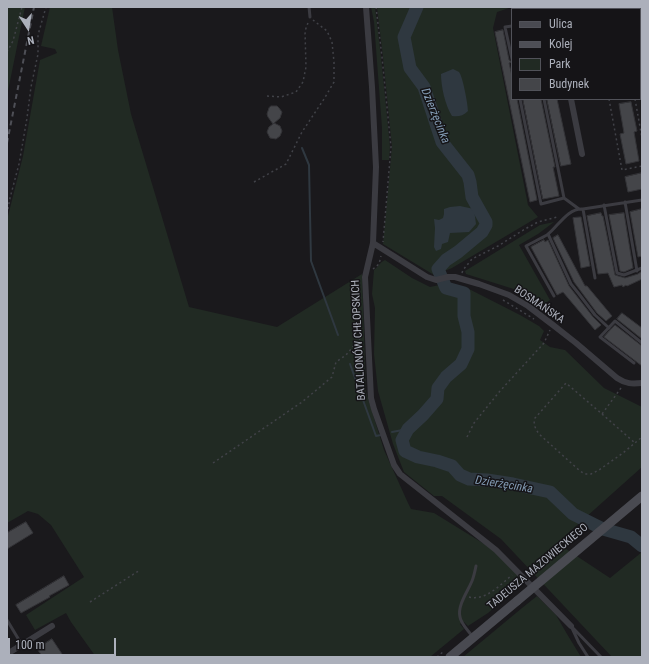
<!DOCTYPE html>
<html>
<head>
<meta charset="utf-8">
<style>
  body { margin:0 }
  #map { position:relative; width:649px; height:664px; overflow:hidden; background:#1a191c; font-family:"Roboto Condensed",sans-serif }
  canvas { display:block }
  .frame { position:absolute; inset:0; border:8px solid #acb0bb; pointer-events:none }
  .legend { position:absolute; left:511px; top:8px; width:130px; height:92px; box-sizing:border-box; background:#151417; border:1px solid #515259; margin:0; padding:5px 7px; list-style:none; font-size:12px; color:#acb0bb }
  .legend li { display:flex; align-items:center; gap:8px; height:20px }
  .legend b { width:20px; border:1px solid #515259 }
  .north { position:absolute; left:8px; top:8px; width:40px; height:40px; -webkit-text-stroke:3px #151417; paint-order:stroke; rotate:168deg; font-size:11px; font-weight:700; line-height:16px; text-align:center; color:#acb0bb }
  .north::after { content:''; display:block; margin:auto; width:14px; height:18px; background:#acb0bb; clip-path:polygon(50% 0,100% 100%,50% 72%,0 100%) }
  .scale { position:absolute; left:8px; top:638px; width:108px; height:18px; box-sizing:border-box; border:2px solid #acb0bb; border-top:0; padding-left:5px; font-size:12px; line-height:14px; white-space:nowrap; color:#acb0bb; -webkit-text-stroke:3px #151417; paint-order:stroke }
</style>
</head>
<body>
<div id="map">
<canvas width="649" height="664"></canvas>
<div class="frame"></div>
<ul class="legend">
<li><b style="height:5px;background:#494a51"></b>Ulica</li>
<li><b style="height:5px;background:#4e4f56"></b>Kolej</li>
<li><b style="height:11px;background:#212a23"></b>Park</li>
<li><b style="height:11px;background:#444549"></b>Budynek</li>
</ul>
<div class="north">N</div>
<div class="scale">100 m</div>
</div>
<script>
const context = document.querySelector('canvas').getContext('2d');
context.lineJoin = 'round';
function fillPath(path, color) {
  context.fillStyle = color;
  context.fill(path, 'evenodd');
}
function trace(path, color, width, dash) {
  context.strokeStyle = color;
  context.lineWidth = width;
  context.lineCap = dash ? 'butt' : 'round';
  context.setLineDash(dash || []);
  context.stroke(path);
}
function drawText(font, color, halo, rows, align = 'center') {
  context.font = font + ' "Roboto Condensed",sans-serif';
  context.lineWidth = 3;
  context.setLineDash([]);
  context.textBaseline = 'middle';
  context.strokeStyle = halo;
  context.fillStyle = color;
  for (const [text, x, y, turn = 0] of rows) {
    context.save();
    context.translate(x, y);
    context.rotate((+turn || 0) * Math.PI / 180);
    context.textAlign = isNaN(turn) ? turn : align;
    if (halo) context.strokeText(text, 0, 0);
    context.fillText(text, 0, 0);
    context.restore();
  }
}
const green = new Path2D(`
  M7,7H25L7,96Z
  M50,7H112L118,50L131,114L189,307L277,327L362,274L366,392L384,450L408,503L411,509L434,513L494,550L525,581L488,613L468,626L464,622L460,624L464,629L430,657H96L71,622L66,613L35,630L26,615L84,577L51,525L38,514L28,511L7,523V220L23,156L40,60L57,53L55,49L41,46Z
  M371,7H375L381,57L390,147L389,160H382V128L374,22Z
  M377,7H512L497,12L493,28L528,205L538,217L452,268L434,275L383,244L392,147L383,57Z
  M554,222L538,234L519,245L550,300L539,308L520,291L466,274L465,271L540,225Z
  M385,260L412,278L430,287L449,283L471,290L520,315L539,326L544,331L540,340L550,347L565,350L604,388L642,407V467L557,543L610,578L642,552V657H612L501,539L442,496H434L404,472L393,444L378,391L374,354L375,308L372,294L374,270C378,267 380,262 385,260Z
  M537,596L556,615L567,634L581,657H463L522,608Z`);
const water = new Path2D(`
  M453,69C455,70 457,71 459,72C463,77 468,105 468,111C463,116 458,117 452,116C445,105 441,86 441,74Z
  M460,206L474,209L476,224L469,232L450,233L448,242L442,244L441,249L436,251L434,247L435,228L434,219L439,220L443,218L444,214V209L450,207Z`);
const stream = new Path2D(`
  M302,148L309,165L311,261L338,335
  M350,364L376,436L381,435
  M392,432L408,429`);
const river = new Path2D(`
  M417,7L404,37L410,68L424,87L442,142L468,175L470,182L472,197L486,222V225L482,232L458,252L446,260L438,269L446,288L464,293V316L468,332V349L461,364L446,377L438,388L437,399L423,415L408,429L402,440L405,451L418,457L437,461L452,466L460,475L469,479L487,480L513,484L550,492L573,514L603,529L631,537L642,546`);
const building = new Path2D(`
  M503,30L509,60L512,62L509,63L512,76V99H517L537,200L530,202L495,32Z
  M523,99H541L555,167H553L559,196L543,199Z
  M547,99H557L571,164L561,166Z
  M631,102L637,131L634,132L639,161L626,164L620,134L624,133L619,104Z
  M271,106H277L279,108L282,112L280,118L273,124L274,123L280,126L282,131L280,136L276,139L270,138L267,132L269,127L273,124L268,117L267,114L269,108Z
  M642,173V189L628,192L625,177Z
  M642,209V256L638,257L630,212Z
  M601,213L602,216H603L615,275L625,278L638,274L642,271V279L627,286L626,285L623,287L622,285L614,287L608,273L598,274L587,216Z
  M624,213L633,268L624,272L620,271L609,215Z
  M580,217H581L590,266L581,268L573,218Z
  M558,235L585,286H587L612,316L606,321L597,313L574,282L553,238Z
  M544,240L545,242L548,240L569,286L593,317L601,325L595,330L563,292L557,295L531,247Z
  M622,313L642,328V339L617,319Z
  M615,325L642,346V366L604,337Z
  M26,522L33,533L7,549V533Z
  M64,576L69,585L49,596L50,597L21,613L16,605Z
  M52,639L64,657H43L37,649Z`);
const path = new Path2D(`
  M376,7L382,57L391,147L383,242
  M592,7V9
  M619,7V9
  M640,7L642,17
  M7,52L13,41L22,7
  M640,53H642
  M267,96L281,97L296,92L303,82L306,67L305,31L309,20
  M609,99L622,170L642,166
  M635,99L642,138
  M254,182L286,164L302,132L324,99L334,82V62L332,42L327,31L313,20
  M7,214L10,198L19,164L27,118L31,87L38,54V35L46,7
  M373,269L379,264L381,256
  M462,273L463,270L472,259L498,246L525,229L538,222L557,217
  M503,300L534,319
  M621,388L602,414L566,383L535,418C533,424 535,428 539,434L580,471L585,474H591L599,470L623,453L642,437
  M602,414L635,443
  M467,437L474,423L500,391L544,343L550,330
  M213,463L302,402L332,377L336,362L346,355L362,336
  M469,597C486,601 500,585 512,575
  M90,602L140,570
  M18,655L24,656L25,657
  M32,657L35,655L36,657
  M437,657L444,651`);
const service = new Path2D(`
  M309,7L310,17
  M545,9L549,7
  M512,26L505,27L512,59
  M520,99L541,204L564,198
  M544,99L564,198L579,209
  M625,202L637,271
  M604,205L617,273L624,275L642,268
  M583,209L595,278
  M548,234L571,284L579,294L595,315L609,328
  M554,296L526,246C533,242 540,239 547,235C558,227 567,208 583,209L642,200
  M634,363L600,337L615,321L642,343
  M7,620L22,645
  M571,626L601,657
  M572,628L579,643L588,657
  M472,636C468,630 461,624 460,617C457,606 468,591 472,581C474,576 475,571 476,566`);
const minor = new Path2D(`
  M366,7L372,87L376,167L373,243L365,277L371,398L374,409L394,465L400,474L496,550L571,626
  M629,7V9
  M555,9V7
  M640,72L642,84
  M571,99L582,154
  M373,243L427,277L436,280L448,277H455L479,284L509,295L528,306L553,325L576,343L617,378C626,384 632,384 642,383
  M7,654L52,626`);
const secondary = new Path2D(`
  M450,657L517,601`);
const rail = new Path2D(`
  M7,143L34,7`);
const secondaryBridge = new Path2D(`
  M517,601L642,496`);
const streetNames = [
  ["BOSMAŃSKA",539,305,34],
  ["BATALIONÓW CHŁOPSKICH",359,340,-93],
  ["TADEUSZA MAZOWIECKIEGO",538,567,-40]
];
const waterNames = [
  ["Dzierżęcinka",435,116,68],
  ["Dzierżęcinka",504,485,9]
];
fillPath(green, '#212a23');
fillPath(water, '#2f3840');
trace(stream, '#2f3840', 2);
trace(river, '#2f3840', 13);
fillPath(building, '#444549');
trace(building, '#343438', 1);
trace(path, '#414248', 1.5, [2, 3]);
trace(service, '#3b3b41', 3);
trace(minor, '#3b3b41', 6);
trace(secondary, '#494a51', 9);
trace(rail, '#4e4f56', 2, [5, 4]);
trace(secondaryBridge, '#494a51', 9);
drawText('11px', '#acb0bb', '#151417', streetNames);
drawText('italic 12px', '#849cb5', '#151417', waterNames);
</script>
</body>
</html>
